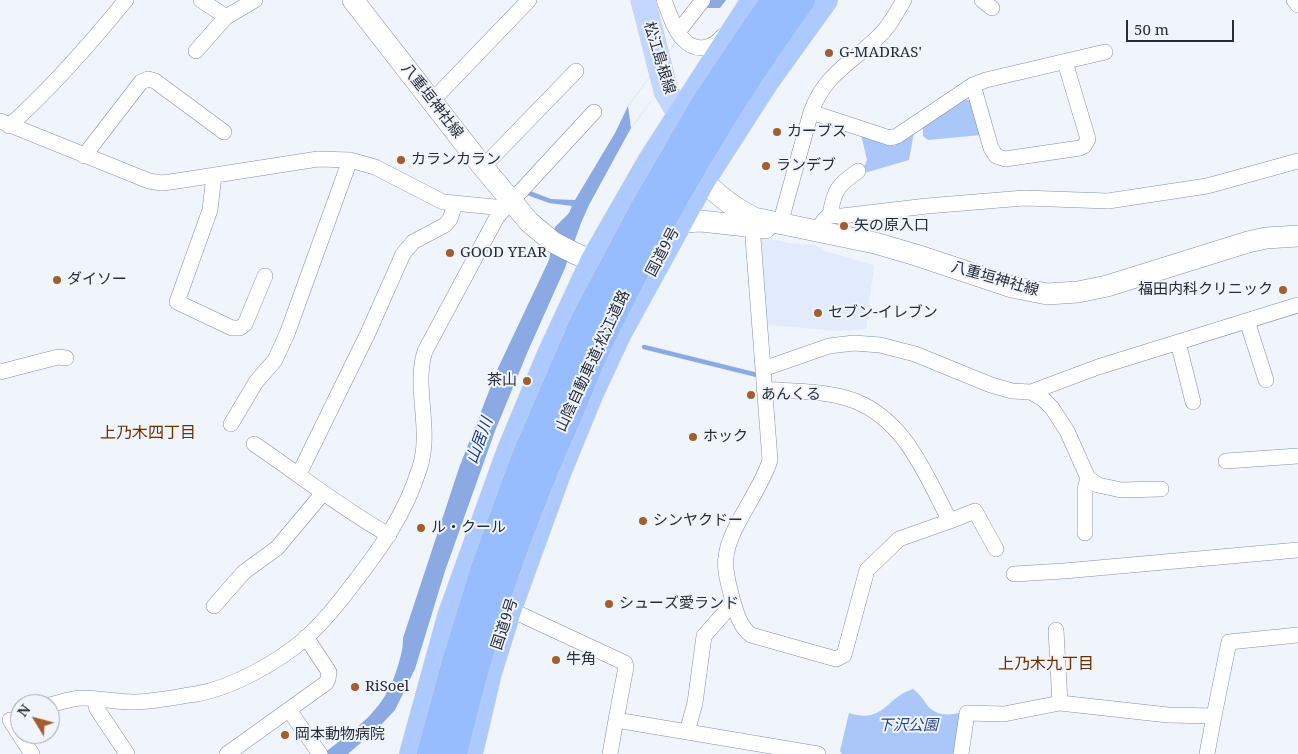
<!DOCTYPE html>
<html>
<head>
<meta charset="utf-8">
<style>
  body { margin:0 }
  #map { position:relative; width:1298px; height:754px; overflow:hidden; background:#f0f4fb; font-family:"Noto Serif",serif }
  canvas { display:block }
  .north { position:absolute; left:10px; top:694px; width:50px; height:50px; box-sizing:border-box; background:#f0f4fb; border:1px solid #9fa4ad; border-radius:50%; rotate:307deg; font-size:14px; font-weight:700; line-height:20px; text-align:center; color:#262d39 }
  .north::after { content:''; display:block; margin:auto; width:18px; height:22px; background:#a35e30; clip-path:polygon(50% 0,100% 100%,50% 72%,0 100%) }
  .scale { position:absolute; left:1126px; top:20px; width:108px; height:22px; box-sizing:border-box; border:2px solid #262d39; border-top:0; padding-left:6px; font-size:15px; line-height:18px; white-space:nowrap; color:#262d39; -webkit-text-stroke:4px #f0f4fb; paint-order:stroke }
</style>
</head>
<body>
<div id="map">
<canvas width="1298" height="754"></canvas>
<div class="north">N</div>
<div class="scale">50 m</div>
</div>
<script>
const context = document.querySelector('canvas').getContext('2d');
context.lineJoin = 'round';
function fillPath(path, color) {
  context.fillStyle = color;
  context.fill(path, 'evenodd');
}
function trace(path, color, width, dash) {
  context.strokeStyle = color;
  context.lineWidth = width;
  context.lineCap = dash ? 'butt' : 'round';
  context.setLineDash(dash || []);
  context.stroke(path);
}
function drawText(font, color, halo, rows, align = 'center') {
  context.font = font + ' "Noto Serif","Noto Sans JP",serif';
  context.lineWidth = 4;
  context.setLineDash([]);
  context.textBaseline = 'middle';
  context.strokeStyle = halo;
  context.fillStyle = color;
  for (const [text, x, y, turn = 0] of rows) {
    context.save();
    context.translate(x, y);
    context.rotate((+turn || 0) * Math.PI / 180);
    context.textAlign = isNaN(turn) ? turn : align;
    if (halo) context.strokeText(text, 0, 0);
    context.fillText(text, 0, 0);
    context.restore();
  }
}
const built = new Path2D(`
  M761,236L788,243L815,245L828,252L874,265L866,329L840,331L765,325L759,238Z`);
const green = new Path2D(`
  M965,99L971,101L981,135L928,140L923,136V127Z
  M914,133L909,160L861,174L867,160L861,135L894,146Z
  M913,689C920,694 922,698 927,705C936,716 949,716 962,712L953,754H842L840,751L849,713C884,724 885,698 913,689Z`);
const water = new Path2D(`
  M707,0H726L631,128L589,205L581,223L565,268L528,351L495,431L445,571L415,669L395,710L381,725L348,754H323C356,728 382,713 396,672C400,659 403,651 403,638L459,468L498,368L549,260L555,227L569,213L572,206L549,203L527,195L530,191L551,199L575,200L615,133L628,106Z`);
const pier = new Path2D(`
  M701,8H721L631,128L628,106Z`);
const stream = new Path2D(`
  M644,347L757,375`);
const minor = new Path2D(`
  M201,0L226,17
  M664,0C669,13 674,29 683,39C696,53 712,49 723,36
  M982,0L992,8
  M1294,0L1298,5
  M678,32L703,0
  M196,51L226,17L255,0
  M973,85L991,148L996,156L1005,159L1080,148L1084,146L1088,139L1065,62
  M432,101L529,0
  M811,112L890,138L897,136L973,85L986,80L1105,52
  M0,121L149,181L162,183L177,181L318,159L350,160L375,167L443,202L505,208
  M9,126C52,88 90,44 126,0
  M84,156L141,82L148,79L155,81L224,132
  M483,167L576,71
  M214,175L210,210L177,302L232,328H240L245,324L265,276
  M830,215C834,190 838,185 858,171
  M754,218L753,238L770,460C761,491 729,527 726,557C724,571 729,585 732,598C736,612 740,627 751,635L836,659L844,655L867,570L899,539L950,521
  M780,224L811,112C825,74 850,64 877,38C889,28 896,13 904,0
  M817,231C826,217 825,214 842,216L927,206L1024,198L1108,201L1207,186L1298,161
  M1247,321L1266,380
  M1178,342L1193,402
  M763,369L829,346L854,343L880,345L915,354L991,385L1012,391L1031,392L1043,399L1052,408L1067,431L1088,478L1098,485L1121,490L1161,489
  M0,372L58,357L66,358
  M764,389C793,392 827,390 855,401C906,421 926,476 950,521L975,511L996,549
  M1031,392L1098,367L1298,305
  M231,424L256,382L275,360L287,334L350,160
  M254,444C299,474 342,509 389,535
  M1226,461L1298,456
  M299,474L368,333L403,254L413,242L445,225L450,219L455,204
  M1085,533V489L1088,478
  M1014,574L1064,571L1298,550
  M214,606L244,572L277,548L323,493
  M509,609L625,663L626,667L616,720L818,754
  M1056,630L1060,703
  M94,699L97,709L127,754
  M50,705C61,702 72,698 83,698C99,698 116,702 132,702C153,702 175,697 196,694C232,688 278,662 306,638C323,622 339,603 353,584C381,548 405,514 419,470C433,431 413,388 425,351L497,217L594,112
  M289,710L320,754
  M1214,716L1229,642L1298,635
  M10,720L32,754
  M687,732L695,703L704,636L733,603
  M227,754L326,683L328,679L329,672L306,637
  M610,754L616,720
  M961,754L967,713L1004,714L1060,703L1168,715L1214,716L1207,754`);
const secondary = new Path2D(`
  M353,0L483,167L529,222L553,242L574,253L593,261L609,258
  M703,180C718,196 734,208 754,218L875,243L916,255L1012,287L1047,294L1078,292L1107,286L1248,242L1266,238L1298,236
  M666,223L701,221L765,228`);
const primary = new Path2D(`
  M643,0L666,91L680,115L685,133`);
const trunk = new Path2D(`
  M412,754L450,616L509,452L549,356L593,261L651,160L754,0
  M470,754L489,673L509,609L559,471L591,393L619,333L703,180L766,82L825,0`);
const motorwayBridge = new Path2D(`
  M431,754L456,662L486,565L526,456L585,320L644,209L705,104L775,0
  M453,754C460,726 467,697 475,669C499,581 532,496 569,413C581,384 592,355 606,328C662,214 726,103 801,0`);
const markers = [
  [829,53,5,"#a35e30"],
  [777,132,5,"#a35e30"],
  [401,160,5,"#a35e30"],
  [766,166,5,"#a35e30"],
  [844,226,5,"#a35e30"],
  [450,253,5,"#a35e30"],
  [57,280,5,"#a35e30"],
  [1283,290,5,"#a35e30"],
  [818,313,5,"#a35e30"],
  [527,381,5,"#a35e30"],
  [751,395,5,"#a35e30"],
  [693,437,5,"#a35e30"],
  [643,521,5,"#a35e30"],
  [421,528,5,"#a35e30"],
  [609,604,5,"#a35e30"],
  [556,660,5,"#a35e30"],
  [355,687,5,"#a35e30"],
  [285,735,5,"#a35e30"]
];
const poiNames = [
  ["G-MADRAS'",839,53],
  ["カーブス",787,132],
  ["カランカラン",411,160],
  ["ランデブ",776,166],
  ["矢の原入口",854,226],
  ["GOOD YEAR",460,253],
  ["ダイソー",67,280],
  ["福田内科クリニック",1273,290,"right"],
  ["セブン-イレブン",828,313],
  ["茶山",517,381,"right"],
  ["あんくる",761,395],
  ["ホック",703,437],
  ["シンヤクドー",653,521],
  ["ル・クール",431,528],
  ["シューズ愛ランド",619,604],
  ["牛角",566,660],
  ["RiSoel",365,687],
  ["岡本動物病院",295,735]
];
const streetNames = [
  ["松江島根線",659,58,73],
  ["八重垣神社線",432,101,52],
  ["国道9号",663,252,-62],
  ["八重垣神社線",995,279,16],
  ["山陰自動車道;松江道路",593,361,-65],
  ["国道9号",505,624,-72]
];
const parkNames = [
  ["下沢公園",908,726]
];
const neighbourhoodNames = [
  ["上乃木四丁目",148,433],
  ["上乃木九丁目",1046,664]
];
const waterNames = [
  ["山居川",480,441,-70]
];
fillPath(built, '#e2ebfb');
fillPath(green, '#abc7f9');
fillPath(water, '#8baae4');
fillPath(pier, '#f0f4fb');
trace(stream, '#8baae4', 4.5);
trace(minor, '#8090ae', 16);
trace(secondary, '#8090ae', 22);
trace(primary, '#cfd1d3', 25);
trace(trunk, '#cfd1d3', 26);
trace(minor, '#fff', 15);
trace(secondary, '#fff', 21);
trace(primary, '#c1d7ff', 24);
trace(trunk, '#accaff', 25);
trace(motorwayBridge, '#cfd1d3', 29, []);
trace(motorwayBridge, '#98bdff', 28);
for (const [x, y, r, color] of markers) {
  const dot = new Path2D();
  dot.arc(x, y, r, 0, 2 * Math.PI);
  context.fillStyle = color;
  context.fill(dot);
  trace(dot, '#f0f4fb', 2);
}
drawText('15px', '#262d39', '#f0f4fb', poiNames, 'left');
drawText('15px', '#262d39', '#f0f4fb', streetNames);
drawText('italic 15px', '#24478b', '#f0f4fb', parkNames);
drawText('16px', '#6b3000', '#f0f4fb', neighbourhoodNames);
drawText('italic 16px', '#193b7e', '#f0f4fb', waterNames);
</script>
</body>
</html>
